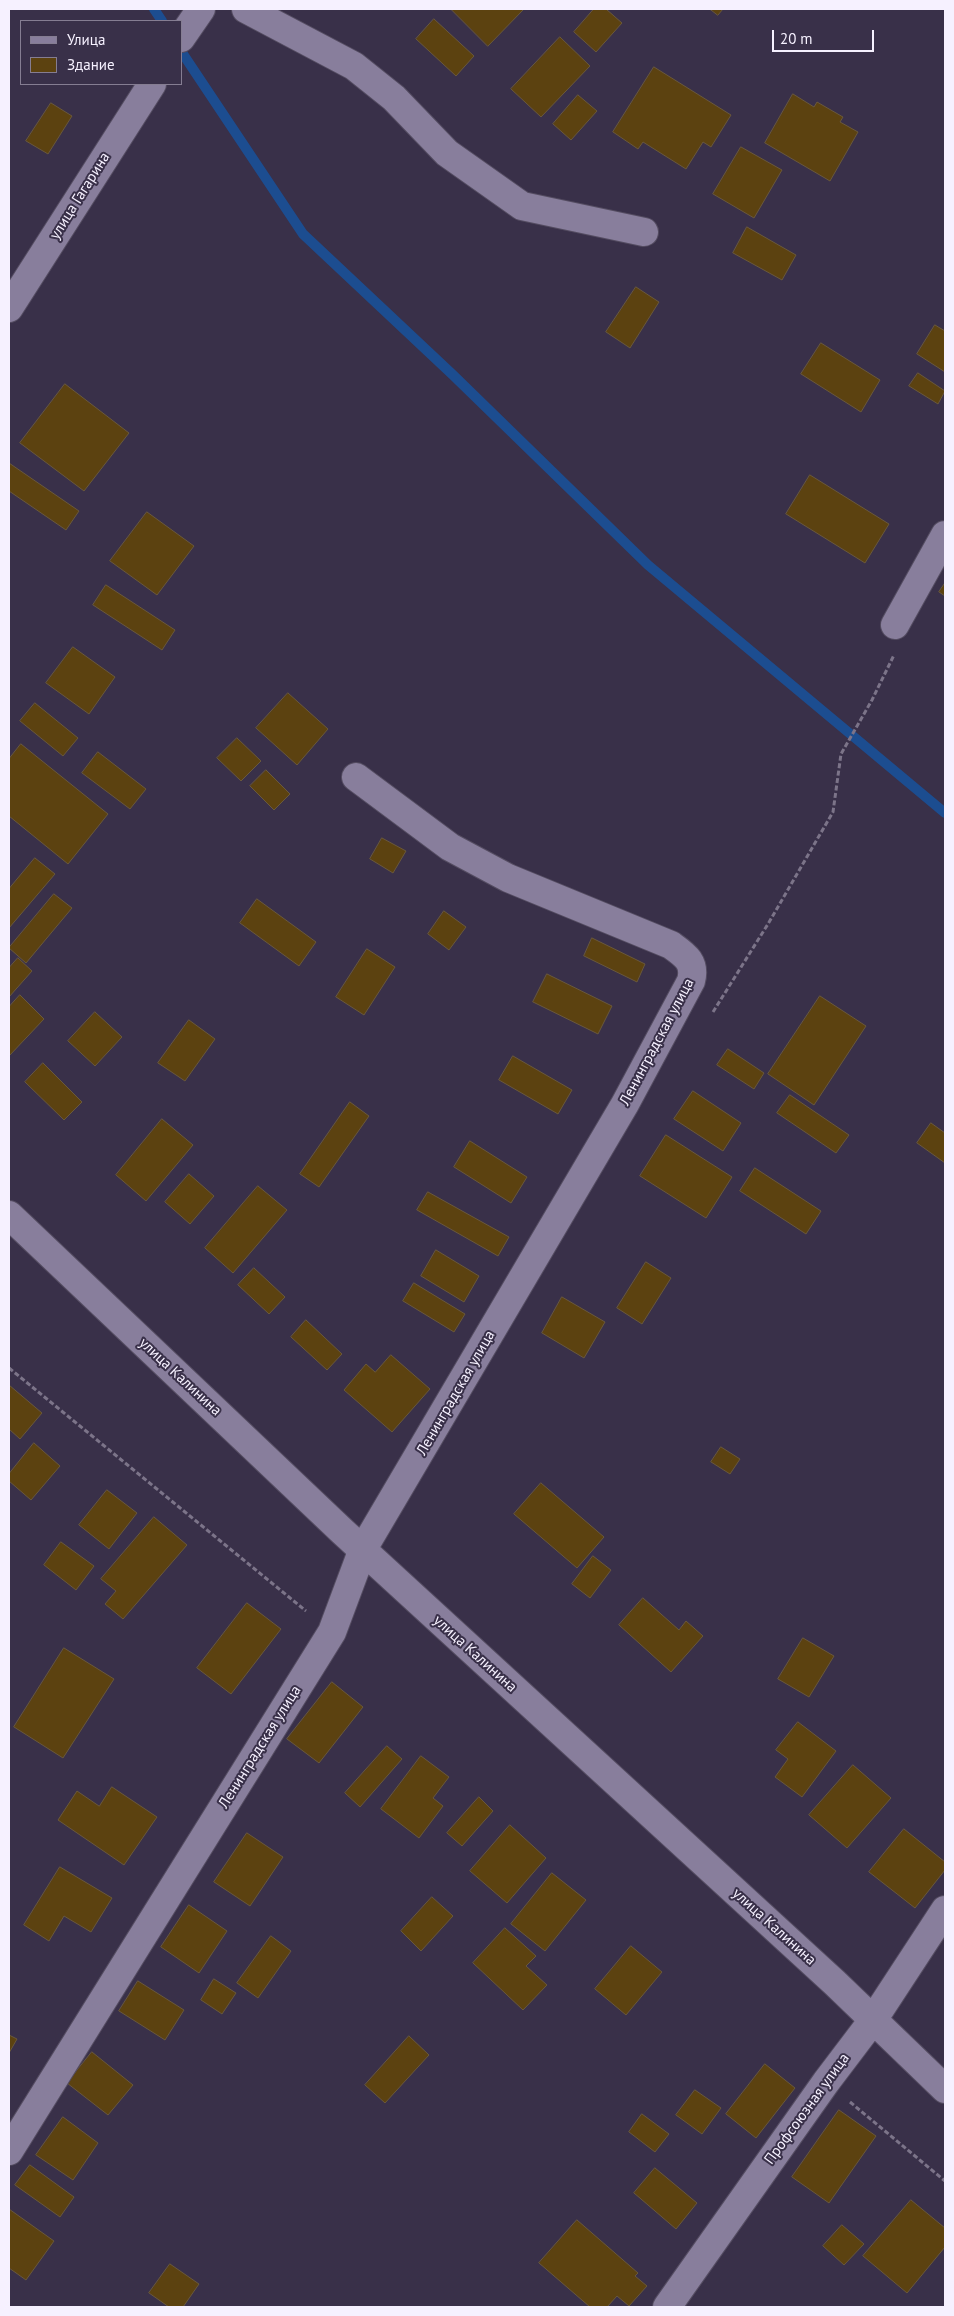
<!DOCTYPE html>
<html>
<head>
<meta charset="utf-8">
<style>
  body { margin:0 }
  #map { position:relative; width:954px; height:2316px; overflow:hidden; background:#393049; font-family:"PT Sans",sans-serif }
  canvas { display:block }
  .frame { position:absolute; inset:0; border:10px solid #f6f1ff; pointer-events:none }
  .legend { position:absolute; left:20px; top:20px; width:162px; height:65px; box-sizing:border-box; background:#393049; border:1px solid #857d92; margin:0; padding:6px 9px; list-style:none; font-size:15px; color:#f6f1ff }
  .legend li { display:flex; align-items:center; gap:10px; height:25px }
  .legend b { width:25px; border:1px solid #857d92 }
  .scale { position:absolute; left:772px; top:30px; width:102px; height:22px; box-sizing:border-box; border:2px solid #f6f1ff; border-top:0; padding-left:6px; font-size:15px; line-height:18px; white-space:nowrap; color:#f6f1ff; -webkit-text-stroke:4px #393049; paint-order:stroke }
</style>
</head>
<body>
<div id="map">
<canvas width="954" height="2316"></canvas>
<div class="frame"></div>
<ul class="legend">
<li><b style="height:6px;background:#887e9c"></b>Улица</li>
<li><b style="height:14px;background:#5c4210"></b>Здание</li>
</ul>
<div class="scale">20 m</div>
</div>
<script>
const context = document.querySelector('canvas').getContext('2d');
context.lineJoin = 'round';
function trace(path, color, width, dash) {
  context.strokeStyle = color;
  context.lineWidth = width;
  context.lineCap = dash ? 'butt' : 'round';
  context.setLineDash(dash || []);
  context.stroke(path);
}
function fillPath(path, color) {
  context.fillStyle = color;
  context.fill(path, 'evenodd');
}
function drawText(font, color, halo, rows, align = 'center') {
  context.font = font + ' "PT Sans",sans-serif';
  context.lineWidth = 4;
  context.setLineDash([]);
  context.textBaseline = 'middle';
  context.strokeStyle = halo;
  context.fillStyle = color;
  for (const [text, x, y, turn = 0] of rows) {
    context.save();
    context.translate(x, y);
    context.rotate((+turn || 0) * Math.PI / 180);
    context.textAlign = isNaN(turn) ? turn : align;
    if (halo) context.strokeText(text, 0, 0);
    context.fillText(text, 0, 0);
    context.restore();
  }
}
const stream = new Path2D(`
  M154,9L162,21
  M181,51L303,234L453,375L648,565L945,813`);
const building = new Path2D(`
  M451,9H524L488,46Z
  M594,9H606L622,23L596,52L574,32Z
  M710,9H723L718,15Z
  M434,19L474,56L456,76L416,39Z
  M560,37L590,66L541,117L511,89Z
  M654,67L731,115L711,147L703,142L686,169L643,142L638,149L613,132Z
  M793,94L814,107L817,102L843,117L840,122L858,132L830,181L765,143Z
  M578,95L597,111L571,140L553,124Z
  M51,103L72,116L48,154L26,141Z
  M741,147L782,170L754,218L713,194Z
  M747,227L796,255L782,280L733,253Z
  M636,287L659,302L630,348L606,332Z
  M935,325L945,331V372L917,354Z
  M821,343L880,380L861,412L801,374Z
  M918,373L945,391L938,404L909,386Z
  M65,384L129,433L84,491L20,443Z
  M9,463L79,511L66,530L9,491Z
  M810,475L889,524L865,563L786,514Z
  M147,512L194,546L157,595L110,561Z
  M945,583V596L939,592Z
  M106,585L175,630L162,650L93,605Z
  M73,647L115,677L89,714L46,683Z
  M288,693L328,729L297,765L256,728Z
  M35,703L78,738L63,756L20,721Z
  M237,738L261,761L241,781L217,758Z
  M21,744L108,814L68,864L9,816V759Z
  M98,752L146,789L130,809L82,773Z
  M266,770L290,794L274,810L250,786Z
  M382,838L406,851L393,873L370,859Z
  M35,858L55,874L9,928V889Z
  M54,894L72,908L26,963L9,948Z
  M257,899L316,942L299,966L240,923Z
  M444,911L466,927L449,950L428,934Z
  M592,938L645,964L637,982L584,956Z
  M367,949L395,967L364,1015L336,997Z
  M18,958L32,971L9,997V968Z
  M547,974L612,1006L598,1034L533,1002Z
  M20,995L44,1019L9,1056V1007Z
  M820,996L866,1026L814,1105L768,1074Z
  M95,1012L122,1037L95,1066L68,1041Z
  M189,1020L215,1039L185,1081L158,1063Z
  M728,1049L764,1073L754,1089L717,1065Z
  M513,1056L572,1090L558,1114L499,1080Z
  M43,1063L82,1102L64,1120L25,1082Z
  M693,1091L741,1123L723,1151L674,1119Z
  M790,1095L849,1135L836,1153L777,1113Z
  M350,1102L369,1116L319,1187L300,1174Z
  M162,1119L193,1145L146,1201L116,1175Z
  M931,1123L945,1133V1163L917,1143Z
  M666,1135L732,1177L706,1218L640,1176Z
  M470,1141L527,1177L511,1203L454,1167Z
  M755,1168L821,1211L806,1234L740,1191Z
  M189,1174L214,1196L190,1224L165,1202Z
  M258,1186L287,1210L233,1273L205,1248Z
  M428,1192L509,1237L498,1256L417,1210Z
  M436,1250L479,1276L464,1302L421,1276Z
  M646,1262L671,1278L642,1324L617,1308Z
  M254,1268L285,1297L269,1314L238,1285Z
  M414,1283L465,1314L454,1332L403,1301Z
  M562,1297L605,1322L584,1358L542,1333Z
  M306,1320L342,1354L327,1370L291,1337Z
  M391,1355L430,1389L392,1432L344,1390L366,1364L375,1372Z
  M9,1385L42,1413L20,1439L9,1429Z
  M34,1443L60,1466L31,1500L9,1481V1474Z
  M721,1447L740,1459L730,1474L711,1462Z
  M541,1483L604,1537L577,1568L514,1514Z
  M107,1490L137,1513L109,1549L79,1525Z
  M154,1517L187,1545L123,1619L105,1604L116,1591L101,1579Z
  M61,1542L94,1566L76,1590L44,1565Z
  M593,1556L611,1570L590,1598L572,1584Z
  M643,1598L679,1630L686,1621L703,1636L671,1672L619,1625Z
  M247,1603L281,1629L231,1694L197,1668Z
  M803,1638L834,1656L809,1697L778,1679Z
  M64,1648L114,1679L63,1758L14,1727Z
  M332,1682L363,1707L319,1763L287,1739Z
  M798,1722L836,1751L802,1797L775,1777L788,1759L776,1750Z
  M387,1746L402,1759L360,1807L345,1793Z
  M421,1756L449,1777L433,1798L443,1806L419,1838L381,1809Z
  M853,1765L891,1798L847,1848L809,1815Z
  M112,1787L157,1817L124,1865L58,1820L77,1791L99,1806Z
  M479,1797L493,1811L462,1846L447,1833Z
  M510,1825L546,1858L507,1903L470,1871Z
  M904,1829L945,1862V1870L915,1908L869,1872Z
  M247,1833L283,1857L250,1906L214,1882Z
  M60,1867L112,1898L91,1932L64,1916L49,1941L24,1925Z
  M552,1873L586,1900L545,1951L511,1924Z
  M432,1897L453,1916L421,1951L401,1931Z
  M189,1905L227,1931L199,1973L161,1947Z
  M505,1928L536,1956L526,1966L547,1985L523,2010L473,1963Z
  M271,1936L291,1951L258,1998L237,1983Z
  M631,1946L662,1972L626,2015L595,1989Z
  M214,1979L236,1993L222,2014L201,2000Z
  M138,1981L184,2010L165,2040L119,2011Z
  M9,2035L17,2039L9,2053Z
  M409,2036L429,2055L385,2103L365,2085Z
  M92,2052L133,2085L108,2115L67,2083Z
  M765,2064L795,2088L756,2138L726,2114Z
  M695,2090L721,2108L702,2134L676,2115Z
  M839,2110L876,2136L829,2203L792,2177Z
  M642,2114L669,2134L655,2152L629,2132Z
  M63,2117L98,2143L73,2180L36,2155Z
  M30,2165L74,2197L60,2217L15,2185Z
  M655,2168L697,2203L676,2229L634,2193Z
  M911,2200L945,2228V2247L907,2293L863,2256Z
  M9,2209L54,2241L26,2280L9,2268Z
  M577,2220L638,2273L635,2276L647,2286L629,2306L617,2296L607,2307H590L539,2263Z
  M842,2225L864,2244L844,2265L823,2246Z
  M170,2264L199,2284L183,2307H169L149,2293Z`);
const path = new Path2D(`
  M713,1012L768,924L833,812L841,754L872,700L894,655
  M9,1368L306,1611
  M850,2102L945,2181`);
const minor = new Path2D(`
  M246,9L354,66L394,98L447,153L522,206L644,232
  M181,38L201,9
  M9,308L152,84
  M895,625L945,535
  M9,1215L342,1531L835,1983L945,2089
  M9,2151L332,1632L363,1549L625,1104L691,981C696,962 685,955 671,945L508,878L450,847L356,777
  M667,2307L826,2082L873,2020L945,1910`);
const streetNames = [
  ["улица Гагарина",80,196,-58],
  ["Ленинградская улица",657,1042,-62],
  ["улица Калинина",180,1377,43],
  ["Ленинградская улица",456,1393,-60],
  ["улица Калинина",475,1654,42],
  ["Ленинградская улица",260,1747,-58],
  ["улица Калинина",774,1927,42],
  ["Профсоюзная улица",807,2109,-54]
];
trace(stream, '#1c4d90', 10);
fillPath(building, '#5c4210');
trace(building, '#69583d', 1);
trace(minor, '#544c61', 30);
trace(path, '#7c7489', 3, [5, 2.5]);
trace(minor, '#887e9c', 28);
drawText('15px', '#f6f1ff', '#393049', streetNames);
</script>
</body>
</html>
